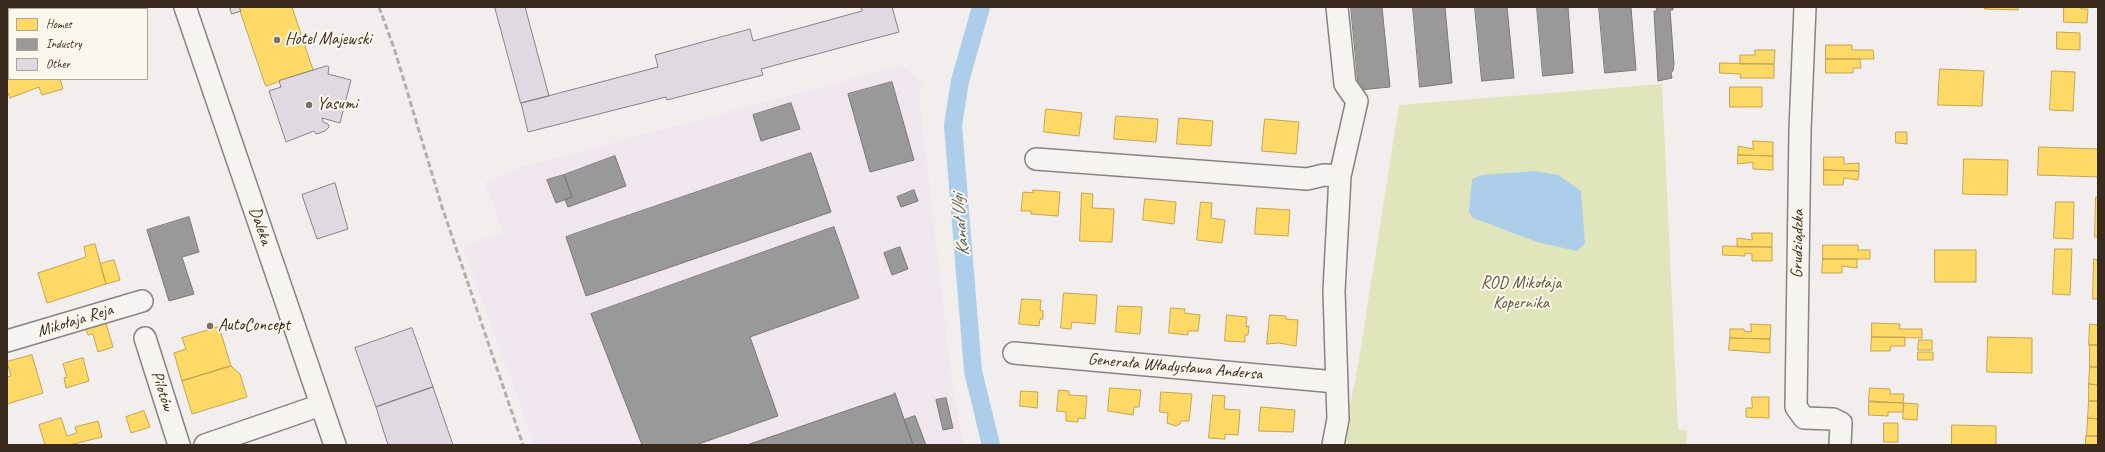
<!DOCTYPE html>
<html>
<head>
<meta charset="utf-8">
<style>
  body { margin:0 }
  #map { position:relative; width:2105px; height:452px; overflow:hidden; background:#f2eeee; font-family:Caveat,sans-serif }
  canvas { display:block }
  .frame { position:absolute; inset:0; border:8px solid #3b2a1e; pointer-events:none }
  .legend { position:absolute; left:8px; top:8px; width:140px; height:72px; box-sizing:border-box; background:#fbf7ec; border:1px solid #aea59a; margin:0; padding:5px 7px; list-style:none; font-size:12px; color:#3b2a1e }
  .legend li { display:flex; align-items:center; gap:8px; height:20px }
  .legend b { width:20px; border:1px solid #aea59a }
</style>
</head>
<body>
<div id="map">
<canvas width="2105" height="452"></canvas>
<div class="frame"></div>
<ul class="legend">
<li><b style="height:11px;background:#ffd966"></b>Homes</li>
<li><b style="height:11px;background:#999"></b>Industry</li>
<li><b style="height:11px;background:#e1d9e2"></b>Other</li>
</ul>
</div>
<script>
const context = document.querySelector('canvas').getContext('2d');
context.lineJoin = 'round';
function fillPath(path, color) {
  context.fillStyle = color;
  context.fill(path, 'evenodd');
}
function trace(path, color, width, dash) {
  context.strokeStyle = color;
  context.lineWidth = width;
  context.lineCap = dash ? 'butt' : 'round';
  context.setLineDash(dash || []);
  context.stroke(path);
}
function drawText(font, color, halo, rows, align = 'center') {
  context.font = font + ' Caveat,sans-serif';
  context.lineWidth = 4;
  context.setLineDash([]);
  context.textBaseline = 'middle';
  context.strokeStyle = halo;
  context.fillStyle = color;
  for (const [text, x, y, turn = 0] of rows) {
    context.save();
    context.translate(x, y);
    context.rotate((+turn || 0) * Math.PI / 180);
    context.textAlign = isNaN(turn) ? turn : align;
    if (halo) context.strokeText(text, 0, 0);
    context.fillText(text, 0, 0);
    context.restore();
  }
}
const built = new Path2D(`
  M901,66L924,84L919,96L952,383L964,445H535L463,247L503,232L485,182L521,167Z`);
const green = new Path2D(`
  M1662,84L1678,430H1687L1686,445H1342L1358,366L1399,105Z`);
const water = new Path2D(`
  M1534,171L1558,175L1581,191L1585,244L1577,251L1537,242L1473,218L1469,211L1472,179L1482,175Z`);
const homes = new Path2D(`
  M239,7H292L313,70L266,86Z
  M1985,7H2018V10L1985,9Z
  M2064,7H2081V9H2088L2087,23L2064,22Z
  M2057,32L2080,33V50L2057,49Z
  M1826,45H1852V50H1873L1874,59H1826Z
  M1755,50H1775L1774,64H1740V55H1755Z
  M1826,59H1860L1861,68H1853V73H1826Z
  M1720,63L1774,64V78H1740L1741,74L1720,73Z
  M7,65H9V79H60L63,89L42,95L39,87L10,98L7,91Z
  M1940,69L1984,71L1982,106L1938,105Z
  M2052,71L2075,72L2073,111L2050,110Z
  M1730,87H1762V107H1730Z
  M1046,109L1082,113L1079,136L1044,132Z
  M1116,116L1158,119L1156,142L1114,139Z
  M1179,118L1213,121L1211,146L1177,144Z
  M1265,119L1299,122L1296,154L1262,151Z
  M1896,132H1907V144L1896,143Z
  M1753,141L1773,142V156L1738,155V146L1753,149Z
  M2039,147L2098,149V177L2038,175Z
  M1738,155L1773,156V170L1753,169V162L1738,164Z
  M1824,157H1844V164L1859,163V171L1824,170Z
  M1964,159L2008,160L2007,195L1963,194Z
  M1824,170L1859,171L1858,180L1844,178L1843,185H1824Z
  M1033,190L1060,192L1058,216L1031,214V211H1021L1023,192L1033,193Z
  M1082,193L1093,194L1092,208L1114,209L1112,242L1080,241Z
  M2096,197H2098V237H2095Z
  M1145,199L1176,202L1174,224L1143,220Z
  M1201,202L1212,203L1211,218L1225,220L1222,243L1197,240Z
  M2056,202H2074L2073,239L2054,238Z
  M1257,208L1290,210L1288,236L1255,234Z
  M1752,233H1772V247H1737V238L1752,240Z
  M95,244L106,284L47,303L38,273L86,257L84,247Z
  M1823,245H1858V250H1870V259H1823Z
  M1723,246L1772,247V261H1752V254L1745,253V256L1723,255Z
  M2055,249H2072L2070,295L2053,294Z
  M1935,250H1976V282H1935Z
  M1823,259H1857V268L1842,266V273H1822Z
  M2094,259L2098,260V299H2093Z
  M114,260L120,280L106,284L100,264Z
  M1064,293L1097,295L1095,324L1072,322L1071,329L1061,328Z
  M1022,299L1041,300L1040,310L1043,311V319H1040L1039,326L1019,324Z
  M1118,306L1142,307L1140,334L1116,332Z
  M1171,308L1185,309L1184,313L1200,315L1198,331H1188V335L1169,333Z
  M1227,315L1247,317L1246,327L1249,326L1248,335H1245V342L1225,341Z
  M1270,315L1286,316V319L1298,320L1296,346L1279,343L1267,344Z
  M104,317L113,347L98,352L93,334L88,335L84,324Z
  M1872,323L1900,324L1899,329H1922V338L1872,337Z
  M1751,324L1771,325L1770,339L1730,338V329H1744V331L1751,332Z
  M2090,324L2098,325V345H2089Z
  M219,327L231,366L182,381L174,353L186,349L182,338Z
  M1872,337H1905V346H1891L1890,351H1871Z
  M1988,337L2032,338V373L1987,372Z
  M1730,338L1770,339V353L1729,350Z
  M1919,340H1932V350H1918Z
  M2090,345H2098V367H2090Z
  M1918,352H1933V360H1918Z
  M32,355L43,393L7,404V377L11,376L7,362Z
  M83,358L89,381L66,388L64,378L67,377L63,364Z
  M231,366L240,374L247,397L192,414L182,381Z
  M2090,367H2098V385L2089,384Z
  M2089,384L2098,385V401H2089Z
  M1110,388L1141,390L1139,407H1134L1133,415L1108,411Z
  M1870,388L1890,389V394H1904L1903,403L1869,401Z
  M1059,390L1069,391V395L1087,396L1085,419L1078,418V422L1066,421V412L1057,411Z
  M1021,391L1038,392L1037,408L1020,406Z
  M1161,392L1192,394L1189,421H1181L1180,424L1176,426L1167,423L1168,413L1160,412Z
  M1213,395L1225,396L1224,409L1240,410L1238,435L1225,434V439L1209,438Z
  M1752,397H1769V418L1746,417V408H1752Z
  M2089,401H2098V419L2088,418Z
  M1869,402L1904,403L1903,412H1888V416L1869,415Z
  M1904,403L1918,404L1917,420L1903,419Z
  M1261,407L1295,410L1293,432L1259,431Z
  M144,411L150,427L131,433L126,417Z
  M61,418L67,436L77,433L75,427L98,421L102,437L69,445H45L39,425Z
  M2088,418L2098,419V436H2087Z
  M1884,423H1898V442H1884Z
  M1952,425L1996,426V445H1952Z
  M2086,436H2098V445H2086Z`);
const industry = new Path2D(`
  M1351,7H1382L1390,87L1359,90Z
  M1413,7H1445L1452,83L1420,87Z
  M1475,7H1507L1514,78L1482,81Z
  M1537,7H1568L1573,73L1543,76Z
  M1599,7H1631L1636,70L1605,73Z
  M1656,7H1673V10H1670L1674,64L1673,71L1671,72L1672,78L1658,81L1654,11H1657Z
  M892,82L914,160L870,172L848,94Z
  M791,103L800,129L761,141L753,115Z
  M811,153L831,212L586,296L566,237Z
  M615,156L626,186L568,207L565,200L572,197L564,175Z
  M564,175L572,197L556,203L547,180Z
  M914,190L918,201L901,207L897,197Z
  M189,217L199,252L182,257L194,294L169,301L147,230Z
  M834,227L859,298L750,337L778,416L696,445H642L591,314Z
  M900,247L908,269L892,275L884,253Z
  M895,393L913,445H747L892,395Z
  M946,398L953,428L943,430L936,400Z
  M915,416L926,445H913L904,420Z`);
const canal = new Path2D(`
  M981,7L960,81L953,125L973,371L991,445`);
const building = new Path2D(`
  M230,7H239L241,11L232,14Z
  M495,7H525L549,96L521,103Z
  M861,7H892L899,32L761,69L763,75L667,100L666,97L528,132L521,103L658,67L655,55L750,29L753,41L862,11Z
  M327,66L329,67L328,74L351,80L340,123L322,118L323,122L328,124L329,127L325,131L316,134L314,131L286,142L269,91L281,87L279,81Z
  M335,183L348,229L317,239L302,195Z
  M412,328L433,387L376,407L355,348Z
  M433,387L453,445H388L376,407Z`);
const street = new Path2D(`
  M185,7L335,445
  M1805,7L1800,130L1796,407L1804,418L1833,419L1841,423L1840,445
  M1036,159L1307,179L1324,175L1340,176
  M145,338L179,445
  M7,341L142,301
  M1014,353L1336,382
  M205,445L321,405
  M1333,445L1338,419L1334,291L1340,176L1357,101L1345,84L1337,7`);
const rail = new Path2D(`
  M379,7L395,51L442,207L523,445`);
const markers = [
  [277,40,4,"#7b6f67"],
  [309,105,4,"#7b6f67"],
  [210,326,4,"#7b6f67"]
];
const poiNames = [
  ["Hotel Majewski",285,40],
  ["Yasumi",317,105],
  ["AutoConcept",218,326]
];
const streetNames = [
  ["Daleka",260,226,71],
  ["Grudziądzka",1798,244,-89],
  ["Mikołaja Reja",75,321,-17],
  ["Generała Władysława Andersa",1175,367,5],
  ["Pilotów",162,391,72]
];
const parkNames = [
  ["ROD Mikołaja",1521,284],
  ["Kopernika",1521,304]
];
const waterNames = [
  ["Kanał Ulgi",961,225,-95]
];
fillPath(built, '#efe6ee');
fillPath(green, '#e0e5bb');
fillPath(water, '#adceeb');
fillPath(homes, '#ffd966');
trace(homes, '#c4a450', 1);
fillPath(industry, '#999');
trace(industry, '#7d7874', 1);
trace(canal, '#adceeb', 18);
fillPath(building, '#e1d9e2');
trace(building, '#888381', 1);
trace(street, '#888381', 24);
trace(street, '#f5f4f1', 21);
trace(rail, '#b2afac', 3, [6, 3]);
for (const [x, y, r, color] of markers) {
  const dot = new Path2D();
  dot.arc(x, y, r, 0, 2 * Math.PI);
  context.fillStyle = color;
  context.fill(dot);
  trace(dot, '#fbf7ec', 1.5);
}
drawText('17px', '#3b2a1e', '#fbf7ec', poiNames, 'left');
drawText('17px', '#3b2a1e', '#fbf7ec', streetNames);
drawText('17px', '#60573b', '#fbf7ec', parkNames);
drawText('italic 18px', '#54575b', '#fbf7ec', waterNames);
</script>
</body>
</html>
